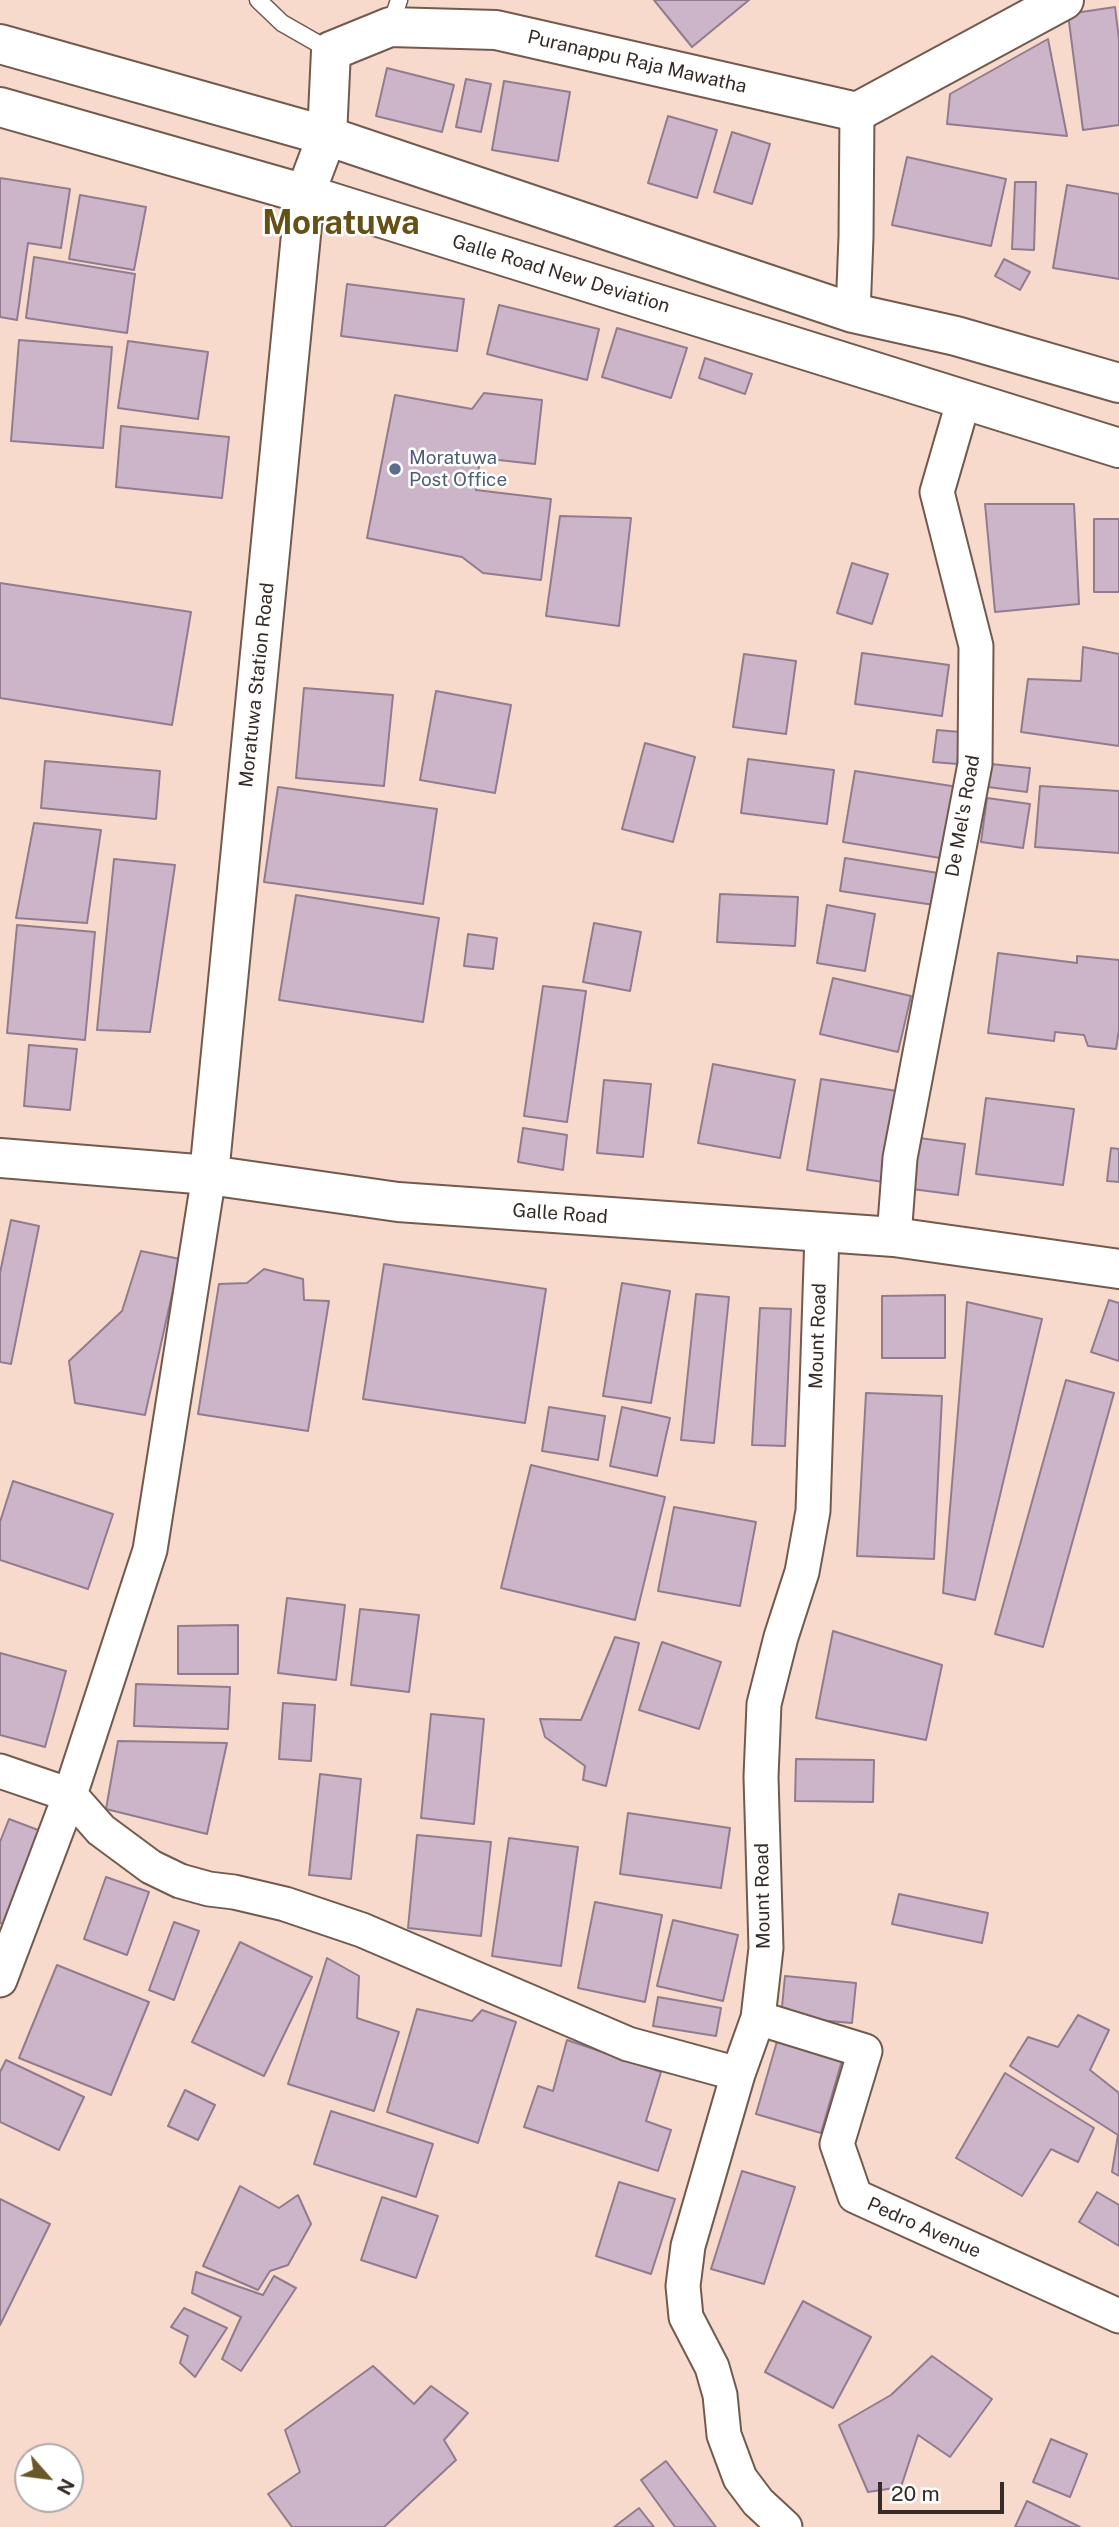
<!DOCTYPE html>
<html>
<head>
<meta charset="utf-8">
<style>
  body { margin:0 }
  #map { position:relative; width:1119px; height:2527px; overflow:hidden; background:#f7dacc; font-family:"Public Sans",sans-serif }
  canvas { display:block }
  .north { position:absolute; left:14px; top:2443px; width:70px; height:70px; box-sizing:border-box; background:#fff; border:2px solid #afaaa8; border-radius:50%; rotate:118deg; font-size:19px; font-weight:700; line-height:28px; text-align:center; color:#362b26 }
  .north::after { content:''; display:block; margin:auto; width:24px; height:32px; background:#6a5826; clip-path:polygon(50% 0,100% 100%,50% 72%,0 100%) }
  .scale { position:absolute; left:878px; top:2482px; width:126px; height:32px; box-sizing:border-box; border:4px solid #362b26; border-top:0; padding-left:9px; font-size:21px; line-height:24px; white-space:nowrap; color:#362b26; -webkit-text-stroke:5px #fff; paint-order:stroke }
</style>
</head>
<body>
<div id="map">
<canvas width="1119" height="2527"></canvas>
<div class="north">N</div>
<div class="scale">20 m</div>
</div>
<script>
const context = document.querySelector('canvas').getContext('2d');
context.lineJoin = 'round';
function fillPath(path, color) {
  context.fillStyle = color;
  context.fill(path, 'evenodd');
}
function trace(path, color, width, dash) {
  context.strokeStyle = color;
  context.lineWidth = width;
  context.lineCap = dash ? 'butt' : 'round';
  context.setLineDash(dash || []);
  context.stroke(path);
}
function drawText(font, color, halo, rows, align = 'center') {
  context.font = font + ' "Public Sans",sans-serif';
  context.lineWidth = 5;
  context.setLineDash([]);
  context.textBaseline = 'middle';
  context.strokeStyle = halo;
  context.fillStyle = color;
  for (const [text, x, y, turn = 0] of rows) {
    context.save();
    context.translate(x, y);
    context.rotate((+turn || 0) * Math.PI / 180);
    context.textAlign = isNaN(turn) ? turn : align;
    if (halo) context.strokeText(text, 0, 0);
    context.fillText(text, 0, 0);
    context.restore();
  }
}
const building = new Path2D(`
  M654,0H749L692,47Z
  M1115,7L1119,39V125L1083,130L1068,14Z
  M1048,39L1067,136L947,124L950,94Z
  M387,68L454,85L442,132L376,116Z
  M466,79L491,84L481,132L456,127Z
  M504,81L570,92L558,161L492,150Z
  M668,116L717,130L697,198L648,183Z
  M732,132L770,144L752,204L714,192Z
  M907,157L1006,179L991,246L892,225Z
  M0,178L70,189L61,248L28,243L17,320L0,317Z
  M1015,182H1036L1034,250L1012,249Z
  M1067,185L1119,194V279L1053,268Z
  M80,195L146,207L134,270L69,259Z
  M34,257L135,274L127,333L26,318Z
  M1004,259L1030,272L1020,290L995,276Z
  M347,284L464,299L457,351L341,336Z
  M499,305L599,329L587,380L487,354Z
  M617,328L687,348L671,398L602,377Z
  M19,340L112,347L103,448L11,441Z
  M128,341L208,352L198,419L118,408Z
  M705,358L752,374L745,394L699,378Z
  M484,393L542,400L535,464L480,458L476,490L551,499L541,580L483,573L462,557L367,538L395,395L472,409Z
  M121,426L229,437L222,498L116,487Z
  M985,504H1074L1079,604L995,612Z
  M560,516L631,518L619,626L546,616Z
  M1094,519H1119V592H1094Z
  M852,563L888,574L872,624L837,613Z
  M0,583L191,612L172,725L0,698Z
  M1083,647L1119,654V746L1021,732L1028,679L1081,681Z
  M862,653L949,665L942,716L855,704Z
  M744,654L796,661L786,734L733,727Z
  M304,688L393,695L384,786L296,778Z
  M436,691L511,705L495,793L420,780Z
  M937,730L961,732L957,764L933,762Z
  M645,743L695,757L673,842L622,829Z
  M748,759L834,770L827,824L741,813Z
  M45,761L160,771L156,819L41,808Z
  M991,764L1030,768L1027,792L988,787Z
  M855,771L958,787L946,859L843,842Z
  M1040,786L1119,791V853L1035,847Z
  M278,787L437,809L423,904L264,882Z
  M987,798L1030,804L1023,848L981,842Z
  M34,823L101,830L87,923L16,918Z
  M845,858L938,873L934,905L840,891Z
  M114,859L175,865L150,1032L97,1030Z
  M720,894L798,897L795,946L717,942Z
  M296,895L439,918L423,1022L279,1000Z
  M827,905L875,914L865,971L817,963Z
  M594,923L641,932L630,991L583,982Z
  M17,925L95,932L85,1040L7,1033Z
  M468,934L497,938L493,969L464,966Z
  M998,953L1077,963V956L1119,960V1030L1116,1049L1088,1046L1084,1035L1055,1032L1054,1041L988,1033Z
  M833,978L911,996L898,1052L820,1034Z
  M543,986L586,991L567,1122L524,1116Z
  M29,1045L77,1049L70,1110L24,1106Z
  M713,1064L795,1080L780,1158L698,1143Z
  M821,1079L897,1091L883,1182L807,1170Z
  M604,1080L651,1084L643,1157L597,1153Z
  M986,1098L1074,1109L1063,1185L976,1174Z
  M523,1128L567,1135L563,1170L518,1162Z
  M919,1138L965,1144L958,1195L912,1189Z
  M1111,1148L1119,1149V1182L1107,1181Z
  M11,1220L39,1226L11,1364L0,1362V1273Z
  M141,1251L180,1259L145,1415L75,1403L69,1361L122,1311Z
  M384,1264L546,1289L525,1423L363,1399Z
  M264,1269L303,1279L304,1300L329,1301L308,1431L198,1414L219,1284L247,1283Z
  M622,1283L670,1291L651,1403L603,1396Z
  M696,1294L729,1297L714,1443L681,1440Z
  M945,1295V1358H882V1296Z
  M1109,1300L1119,1303V1361L1091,1352Z
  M967,1302L1042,1319L975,1600L943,1593Z
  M760,1308L791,1309L785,1446L752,1445Z
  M1066,1380L1114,1393L1043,1647L995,1634Z
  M866,1393L942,1396L934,1559L857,1556Z
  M549,1407L605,1416L598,1460L542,1451Z
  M622,1407L670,1418L657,1476L610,1466Z
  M531,1465L665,1497L635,1620L501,1588Z
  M13,1481L113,1514L88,1589L0,1560V1522Z
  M674,1507L756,1522L740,1606L658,1591Z
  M287,1598L345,1605L336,1680L278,1673Z
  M360,1609L419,1615L409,1692L351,1685Z
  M238,1625V1674H178V1626Z
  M833,1631L942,1665L926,1740L816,1718Z
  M615,1637L639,1643L606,1786L583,1780L585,1766L545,1737L540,1719L581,1720Z
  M662,1642L721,1662L699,1729L639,1710Z
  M0,1653L66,1671L45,1747L0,1735Z
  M136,1684L230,1687L228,1729L134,1726Z
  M283,1703L315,1705L311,1761L279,1759Z
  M431,1714L484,1719L474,1824L421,1818Z
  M118,1741L227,1743L207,1834L106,1809Z
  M796,1759L874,1760L873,1802L795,1801Z
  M320,1774L361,1779L351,1879L309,1875Z
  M628,1813L730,1828L721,1888L620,1874Z
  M9,1819L46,1833L10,1927L0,1923V1842Z
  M417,1835L491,1842L481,1936L408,1928Z
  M509,1838L578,1847L561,1966L492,1956Z
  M106,1877L149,1892L127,1955L84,1939Z
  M899,1894L988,1913L982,1943L892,1924Z
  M595,1902L662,1915L645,2002L578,1988Z
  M673,1920L738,1935L723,2001L657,1986Z
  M174,1922L199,1931L174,2000L149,1990Z
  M240,1942L312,1977L264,2076L192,2042Z
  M327,1958L359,1976L357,2018L399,2032L374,2111L288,2084Z
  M57,1965L149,2002L111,2095L19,2058Z
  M785,1976L856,1983L852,2023L781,2017Z
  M658,1997L721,2008L716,2036L653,2026Z
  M417,2009L472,2021L482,2010L516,2022L478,2143L387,2112Z
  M1078,2015L1109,2030L1090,2070L1119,2093V2176L1112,2172L1118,2135L1010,2066L1028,2037L1058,2047Z
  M778,2038L843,2057L821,2133L756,2114Z
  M567,2040L661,2072L646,2121L671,2130L658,2171L524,2127L538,2086L553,2091Z
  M6,2060L84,2097L59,2150L0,2122V2072Z
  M1005,2073L1094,2128L1078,2162L1051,2149L1022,2196L956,2158Z
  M185,2090L215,2105L198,2140L168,2126Z
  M331,2111L433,2144L416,2197L314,2164Z
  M742,2171L795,2187L764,2284L711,2269Z
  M619,2182L675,2199L651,2274L596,2256Z
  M240,2186L279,2208L298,2195L311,2224L288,2265L270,2271L258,2290L203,2266Z
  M1097,2192L1119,2205V2246L1079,2222Z
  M382,2197L438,2216L416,2278L361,2260Z
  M0,2199L50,2224L0,2325Z
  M196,2272L263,2295L274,2276L296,2288L241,2371L222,2359L241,2317L192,2293Z
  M803,2301L871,2337L833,2408L765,2372Z
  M184,2308L227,2328L195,2377L180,2363L188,2336L171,2327Z
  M932,2356L992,2399L950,2457L918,2435L901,2487L868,2492L839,2425L891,2395Z
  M373,2366L414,2404L431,2386L468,2413L444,2440L456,2460L384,2527H292L268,2494L300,2472L285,2430Z
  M1051,2439L1087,2454L1070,2497L1033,2482Z
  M666,2461L716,2527H675L641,2480Z
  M1027,2501L1080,2527H1015Z
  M639,2508L654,2527H614Z`);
const lane = new Path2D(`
  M258,0L282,23L331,51
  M390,27L399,0`);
const street = new Path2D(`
  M853,313L856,237L857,112
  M894,1237L900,1158L975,764L976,646L937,492L964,399
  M0,1771L70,1795L101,1830L151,1867L180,1881L209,1889L234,1892L285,1904L362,1930L628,2044L738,2074
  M0,1980L70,1795L150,1550L209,1175
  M758,2018L865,2051L837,2144L855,2196L1119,2316
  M785,2527L758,2502L740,2478L724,2435L720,2395L712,2367L686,2317L683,2286L688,2246L738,2074L758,2018L766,1948L761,1777L764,1704L781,1637L802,1572L813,1511L822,1233`);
const secondary = new Path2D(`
  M209,1175L305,194L327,136L331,51L390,27L496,30L857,112L1064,0`);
const primary = new Path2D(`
  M0,44L327,136L853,313L956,336L1119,383
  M0,107L305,194L1119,448`);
const highway = new Path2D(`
  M0,1158L209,1175L398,1202L894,1237L1119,1269`);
const markers = [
  [395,469,7,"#5c6f8a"]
];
const streetNames = [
  ["Puranappu Raja Mawatha",637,62,13],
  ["Galle Road New Deviation",561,274,17],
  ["Moratuwa Station Road",257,685,-84],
  ["De Mel's Road",963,816,-80],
  ["Galle Road",560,1214,4],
  ["Mount Road",818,1336,-88],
  ["Mount Road",763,1896,-91],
  ["Pedro Avenue",924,2228,24]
];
const serviceNames = [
  ["Moratuwa",409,458],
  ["Post Office",409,480]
];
const townNames = [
  ["Moratuwa",341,224]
];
fillPath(building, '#ccb5c9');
trace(building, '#917c8f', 2);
trace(lane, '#725a4e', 19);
trace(street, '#725a4e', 37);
trace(secondary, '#725a4e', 42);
trace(primary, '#725a4e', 42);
trace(highway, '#725a4e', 42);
trace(lane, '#fff', 16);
trace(street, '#fff', 33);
trace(secondary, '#fff', 38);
trace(primary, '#fff', 38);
trace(highway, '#fff', 38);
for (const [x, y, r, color] of markers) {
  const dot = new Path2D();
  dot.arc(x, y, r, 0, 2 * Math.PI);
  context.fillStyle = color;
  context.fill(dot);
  trace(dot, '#fff', 2.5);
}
drawText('19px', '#362b26', '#fff', streetNames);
drawText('19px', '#4e5e75', '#fff', serviceNames, 'left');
drawText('bold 33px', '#655115', '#fff', townNames);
</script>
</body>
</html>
